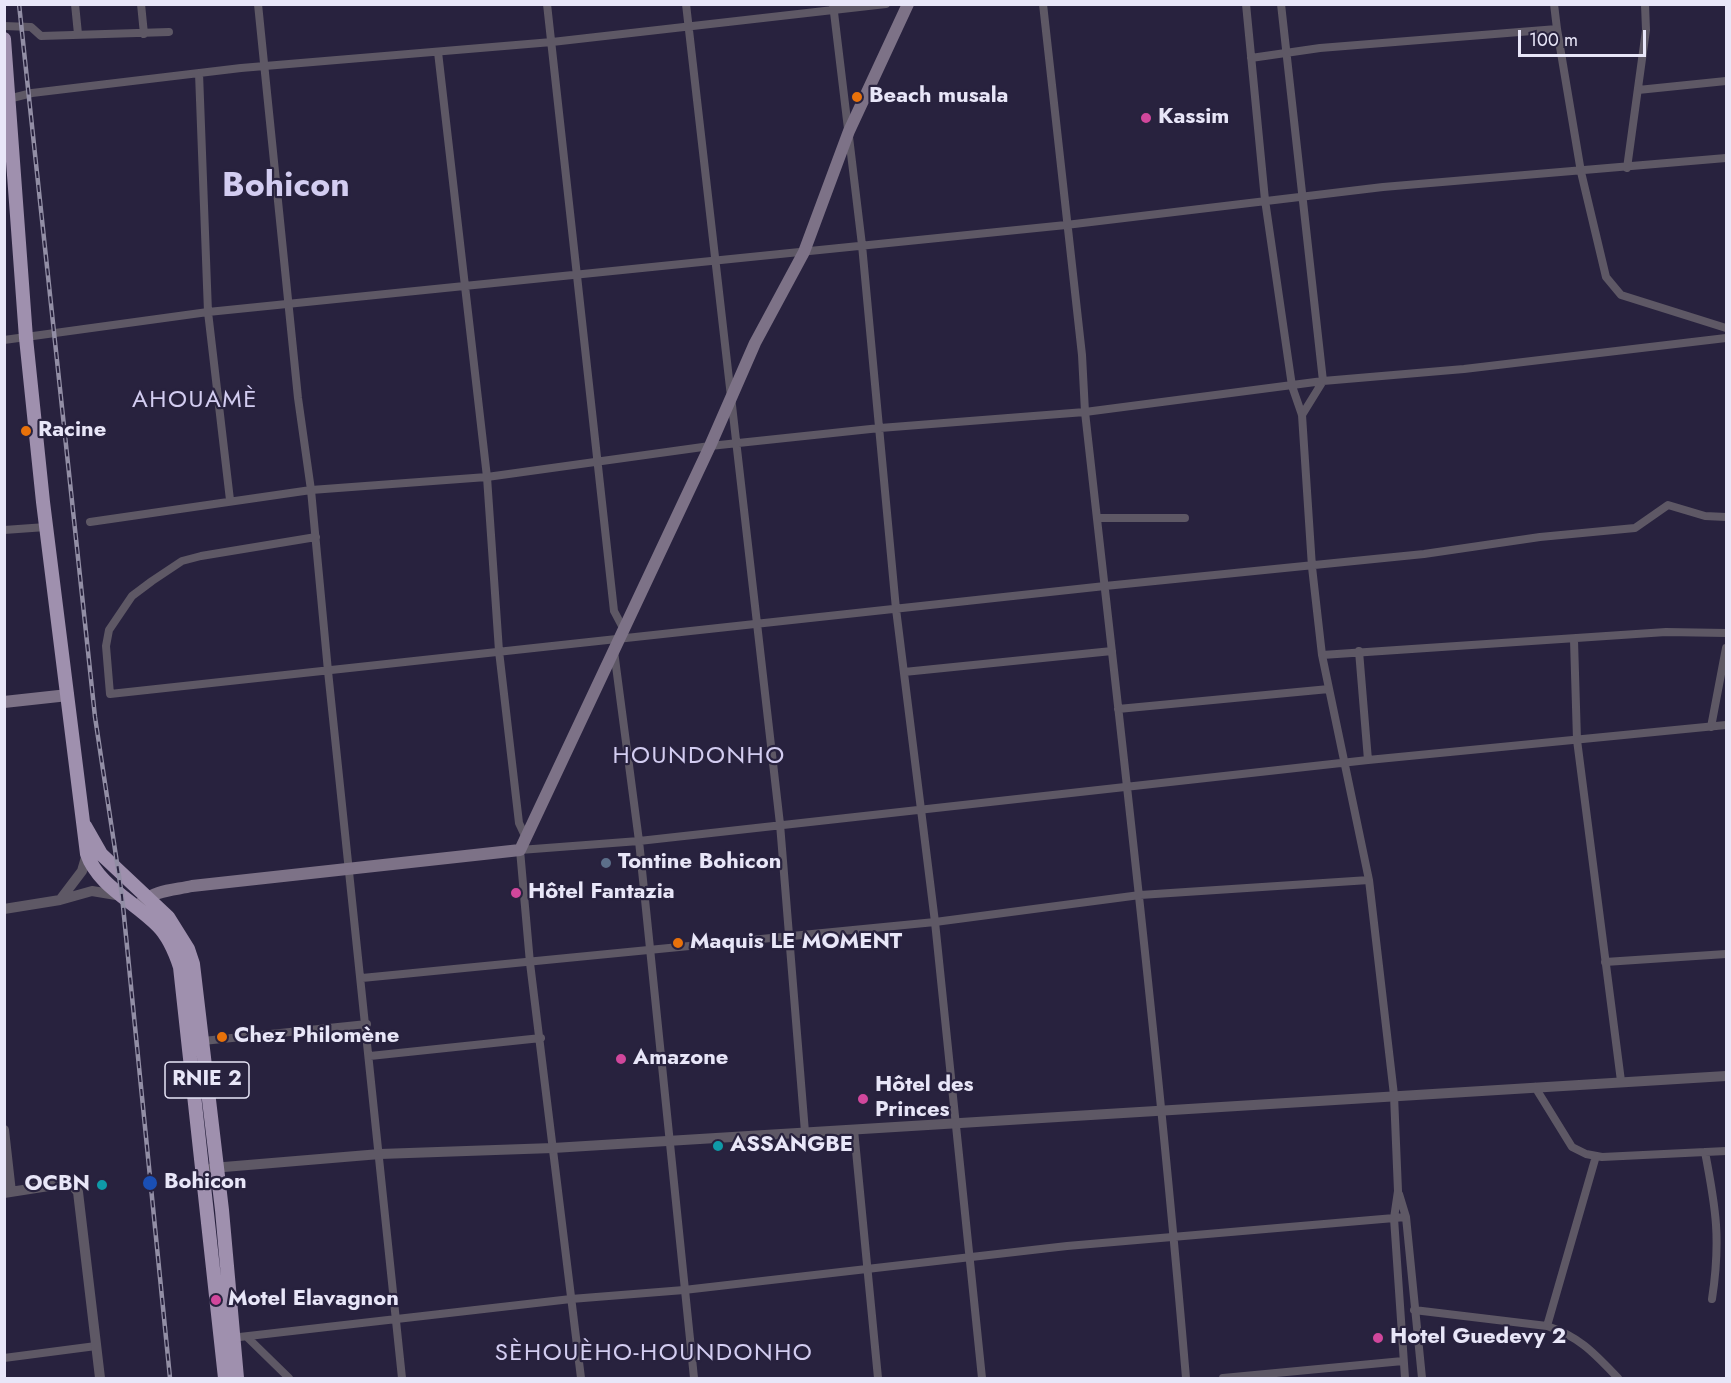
<!DOCTYPE html>
<html>
<head>
<meta charset="utf-8">
<style>
  body { margin:0 }
  #map { position:relative; width:1731px; height:1383px; overflow:hidden; background:#28223e; font-family:Jost,sans-serif }
  canvas { display:block }
  .frame { position:absolute; inset:0; border:6px solid #e8e6f8; pointer-events:none }
  .scale { position:absolute; left:1518px; top:30px; width:128px; height:27px; box-sizing:border-box; border:3px solid #e8e6f8; border-top:0; padding-left:8px; font-size:18px; line-height:21px; white-space:nowrap; color:#e8e6f8; -webkit-text-stroke:4px #28223e; paint-order:stroke }
</style>
</head>
<body>
<div id="map">
<canvas width="1731" height="1383"></canvas>
<div class="frame"></div>
<div class="scale">100 m</div>
</div>
<script>
const context = document.querySelector('canvas').getContext('2d');
context.lineJoin = 'round';
function trace(path, color, width, dash) {
  context.strokeStyle = color;
  context.lineWidth = width;
  context.lineCap = dash ? 'butt' : 'round';
  context.setLineDash(dash || []);
  context.stroke(path);
}
function drawText(font, color, halo, rows, align = 'center') {
  context.font = font + ' Jost,sans-serif';
  context.lineWidth = 4.5;
  context.setLineDash([]);
  context.textBaseline = 'middle';
  context.strokeStyle = halo;
  context.fillStyle = color;
  for (const [text, x, y, turn = 0] of rows) {
    context.save();
    context.translate(x, y);
    context.rotate((+turn || 0) * Math.PI / 180);
    context.textAlign = isNaN(turn) ? turn : align;
    if (halo) context.strokeText(text, 0, 0);
    context.fillText(text, 0, 0);
    context.restore();
  }
}
const minor = new Path2D(`
  M75,4L78,34
  M141,4L144,34
  M258,4L298,398L311,490L328,671L402,1378
  M547,4L614,611L623,628
  M686,4L780,824L805,1132
  M833,4L862,245L896,609L935,922L982,1378
  M1043,4L1082,355L1085,412C1121,734 1159,1056 1186,1378
  M1246,4L1265,200L1292,386L1302,415L1312,567L1322,655L1369,880L1394,1095L1398,1191L1394,1218L1405,1378
  M1281,4L1323,381L1302,415
  M1554,4L1557,29
  M4,26L31,27L41,36L169,32
  M438,52L487,477L499,651L519,823L526,838
  M1251,58L1320,48L1557,29L1581,172L1606,277L1621,295L1726,328
  M199,73L208,312L230,500
  M1638,90L1726,81
  M4,100L32,93L241,68L552,42L886,4
  M1627,168L1646,30L1645,4
  M4,340L208,312L1066,225L1383,187L1726,158
  M1097,518H1185
  M90,522L311,490L487,477L710,446L880,428L1085,412L1323,381L1464,369L1726,338
  M4,530L46,527
  M316,537L201,556L182,561L152,581L132,596L109,630L106,646L110,694L1105,586L1424,554L1540,537L1635,528L1668,505L1705,516L1726,517
  M1574,640L1577,740L1621,1081
  M614,651L639,841L694,1378
  M1359,651L1368,760
  M1322,655L1666,632L1726,633
  M904,672L1112,651
  M1118,709L1329,689
  M1711,727L1726,648
  M1605,962L1726,954
  M362,978L935,922L1140,895L1369,880
  M203,1041L367,1024
  M370,1056L541,1038
  M1535,1087L1572,1147L1586,1154L1602,1157L1726,1151
  M854,1130L878,1378
  M1705,1152C1716,1209 1721,1240 1712,1299
  M1399,1194L1406,1217L1422,1378
  M1414,1310L1547,1326C1580,1337 1594,1353 1618,1378
  M1547,1326L1596,1156
  M247,1337L289,1378
  M231,1338L571,1299L684,1290L1067,1246L1406,1217
  M4,1358L96,1346
  M581,1378L530,963L520,850L639,841L1368,760L1726,725
  M1223,1378L1403,1361`);
const tertiary = new Path2D(`
  M60,900L82,871L87,854
  M4,909L60,900L92,891L122,896
  M4,1130L11,1192
  M212,1168L380,1154L553,1148L1726,1076
  M4,1193L55,1185L73,1186L78,1192L100,1378`);
const secondary = new Path2D(`
  M4,702L68,695
  M141,903C154,890 175,890 192,886L520,850L710,446L755,343L804,252L849,131L908,4`);
const trunk = new Path2D(`
  M4,39L26,338L43,502L87,854C98,886 135,902 158,926C169,937 175,952 180,967L225,1378
  M85,826L101,854L168,917L188,949L193,964L222,1210L237,1378`);
const rail = new Path2D(`
  M19,4L95,717L122,896L170,1378`);
const markers = [
  [857,97,6,"#e8710a"],
  [1146,118,6,"#d1479c"],
  [26,431,6,"#e8710a"],
  [606,863,6,"#5c6f8a"],
  [516,893,6,"#d1479c"],
  [678,943,6,"#e8710a"],
  [222,1037,6,"#e8710a"],
  [621,1059,6,"#d1479c"],
  [863,1099,6,"#d1479c"],
  [718,1146,6,"#0f9aa8"],
  [150,1183,8,"#1a4fb4"],
  [102,1185,6,"#0f9aa8"],
  [216,1300,6,"#d1479c"],
  [1378,1338,6,"#d1479c"]
];
const shields = [
  [207,1080,84]
];
const shieldNames = [
  ["RNIE 2",207,1080]
];
const poiNames = [
  ["Beach musala",869,97],
  ["Kassim",1158,118],
  ["Racine",38,431],
  ["Tontine Bohicon",618,863],
  ["Hôtel Fantazia",528,893],
  ["Maquis LE MOMENT",690,943],
  ["Chez Philomène",234,1037],
  ["Amazone",633,1059],
  ["Hôtel des",875,1086],
  ["Princes",875,1111],
  ["ASSANGBE",730,1146],
  ["Bohicon",164,1183],
  ["OCBN",90,1185,"right"],
  ["Motel Elavagnon",228,1300],
  ["Hotel Guedevy 2",1390,1338]
];
const neighbourhoodNames = [
  ["AHOUAMÈ",195,401],
  ["HOUNDONHO",699,757],
  ["SÈHOUÈHO-HOUNDONHO",654,1354]
];
const townNames = [
  ["Bohicon",286,188]
];
trace(minor, '#5e5865', 8);
trace(tertiary, '#5e5865', 10);
trace(secondary, '#7d7287', 12);
trace(trunk, '#9f90ae', 14);
trace(rail, '#928ea5', 4.5);
trace(rail, '#28223e', 2, [7]);
for (const [x, y, r, color] of markers) {
  const dot = new Path2D();
  dot.arc(x, y, r, 0, 2 * Math.PI);
  context.fillStyle = color;
  context.fill(dot);
  trace(dot, '#28223e', 2);
}
for (const [x, y, w] of shields) {
  const box = new Path2D();
  box.roundRect(x - w / 2, y - 18, w, 36, 4.5);
  context.fillStyle = '#28223e';
  context.fill(box);
  trace(box, '#e8e6f8', 1.5);
}
drawText('bold 21px', '#e8e6f8', null, shieldNames);
drawText('bold 22px', '#e8e6f8', '#28223e', poiNames, 'left');
context.letterSpacing = '1.5px';
drawText('24px', '#d3cdf1', '#28223e', neighbourhoodNames);
context.letterSpacing = '0px';
drawText('bold 34px', '#d3cdf1', '#28223e', townNames);
</script>
</body>
</html>
